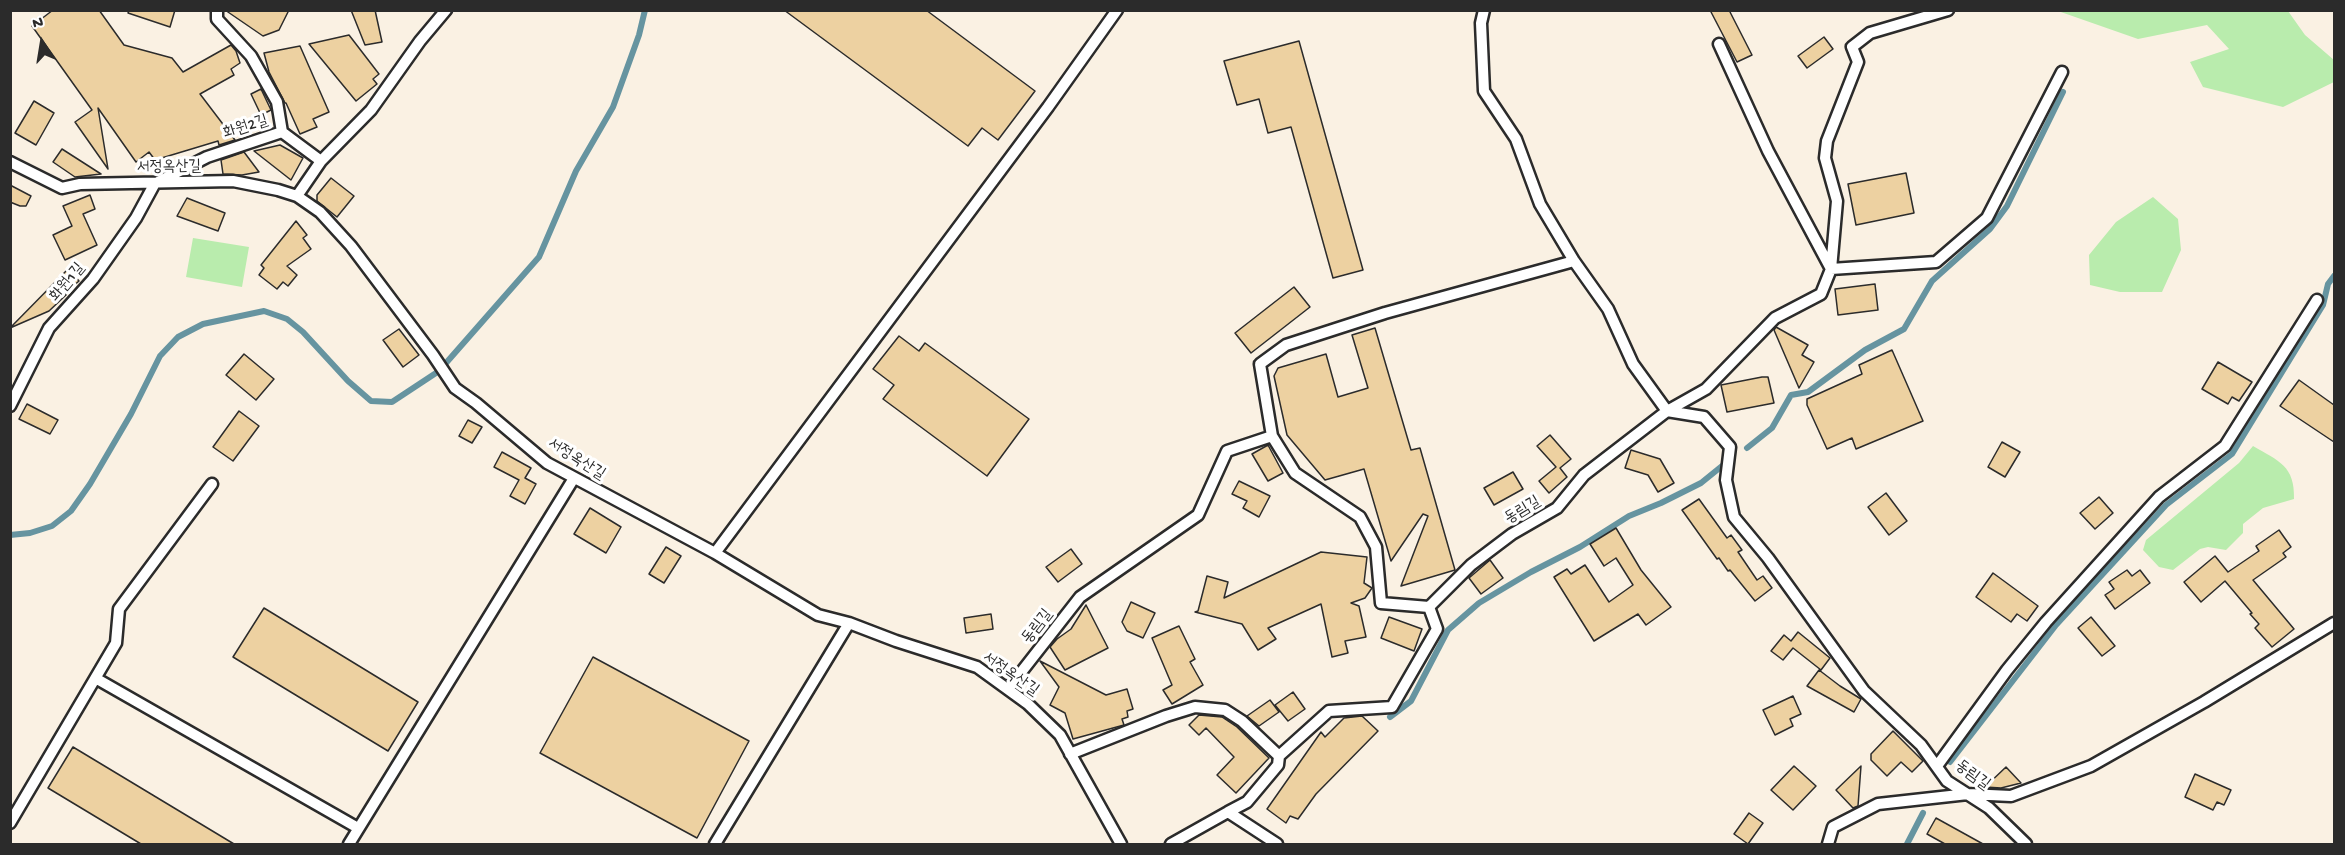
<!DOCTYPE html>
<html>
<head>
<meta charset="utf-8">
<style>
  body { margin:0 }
  #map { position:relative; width:2345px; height:855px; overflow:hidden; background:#faf1e3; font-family:"Gochi Hand",sans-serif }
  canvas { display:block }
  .frame { position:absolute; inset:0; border:12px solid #2b2b2b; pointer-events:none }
  .north { position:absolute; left:12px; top:12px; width:60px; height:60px; -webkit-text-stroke:4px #fff; paint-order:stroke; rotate:348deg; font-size:16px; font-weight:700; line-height:24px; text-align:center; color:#2b2b2b }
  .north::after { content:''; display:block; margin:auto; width:21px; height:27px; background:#2b2b2b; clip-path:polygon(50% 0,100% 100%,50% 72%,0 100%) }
</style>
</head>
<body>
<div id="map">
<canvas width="2345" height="855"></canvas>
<div class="frame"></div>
<div class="north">N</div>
</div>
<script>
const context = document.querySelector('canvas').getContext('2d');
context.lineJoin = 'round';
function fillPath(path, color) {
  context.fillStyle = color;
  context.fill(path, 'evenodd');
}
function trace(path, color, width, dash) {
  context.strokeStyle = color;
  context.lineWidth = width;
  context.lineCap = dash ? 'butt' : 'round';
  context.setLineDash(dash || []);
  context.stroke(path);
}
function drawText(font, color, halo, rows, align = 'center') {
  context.font = font + ' "Gochi Hand","Poor Story",sans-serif';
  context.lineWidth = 6;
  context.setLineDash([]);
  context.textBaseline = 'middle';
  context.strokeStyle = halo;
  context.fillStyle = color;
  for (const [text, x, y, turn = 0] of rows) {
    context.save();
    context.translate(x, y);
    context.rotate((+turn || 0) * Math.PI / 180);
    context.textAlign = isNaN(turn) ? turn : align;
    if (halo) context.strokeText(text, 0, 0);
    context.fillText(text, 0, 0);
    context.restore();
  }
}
const green = new Path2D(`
  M2058,11H2288L2305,35L2334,60V82L2283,107L2203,87L2190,62L2229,49L2207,25L2138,39Z
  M2153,197L2178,219L2181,250L2162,292H2120L2090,285L2089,255L2116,222Z
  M193,238L249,247L242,287L186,277Z
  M2253,446C2279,461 2295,466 2294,499L2263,508L2243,524V533L2226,550L2208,547L2200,549L2173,570L2159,567L2143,550L2146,540L2239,463Z`);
const stream = new Path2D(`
  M1747,448L1772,428L1791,395L1808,392L1865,350L1904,329L1932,281L1990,229L2007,206L2063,92
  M10,535L30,533L52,526L71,511L90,484L131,414L160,356L178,337L203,324L264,311L287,319L303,332L348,381L371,401L392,402L439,371L539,257L576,171L613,107L639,35L645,10
  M1390,717L1411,701L1448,630L1479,603L1531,572L1580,547L1629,516L1661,503L1701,483L1722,466
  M1950,762L2056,625L2166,505L2232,454L2323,305L2328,284L2334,276
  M1907,844L1923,813`);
const building = new Path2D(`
  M53,10H99L124,45L172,58L183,72L231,45L236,51L240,63L231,69L234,75L200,94L235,140L219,145L218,141L155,160L149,152L136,162L98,108L108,169L75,122L92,110L32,26Z
  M129,10H175L170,27L128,13Z
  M225,10H289L279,30L263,36Z
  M351,10H375L382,42L365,45Z
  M784,10H926L1035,91L998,140L982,128L968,146Z
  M1710,10H1729L1752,55L1737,62Z
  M349,35L379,74L373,79L377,84L356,101L309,44Z
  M1824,37L1833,49L1807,68L1798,56Z
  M1299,41L1363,270L1333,278L1291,127L1268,133L1259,99L1237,105L1224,61Z
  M300,46L329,112L313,119L317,127L300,134L286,103H285L269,72L264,53Z
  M261,89L271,110L261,115L251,94Z
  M34,101L54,113L36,145L15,133Z
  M280,145L303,158L291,180L254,151Z
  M62,149L101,174L75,177L53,162Z
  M244,152L259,172L242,175L223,174L221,160Z
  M1906,173L1914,213L1856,225L1848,184Z
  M331,178L354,196L337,217L317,201V195Z
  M10,185L31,196L26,206H20L10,202Z
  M90,195L95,209L83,214L97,245L65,260L53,235L72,226L63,206Z
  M187,198L225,213L218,231L177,216Z
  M296,221L307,235L303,238L311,249L287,266L297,275L288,286L283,282L277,289L259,275L264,268L261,265Z
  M68,269L79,281L65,293L66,295L49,311L10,328Z
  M1875,284L1878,310L1838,315L1835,289Z
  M1294,287L1310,307L1251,353L1235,333Z
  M1776,327L1808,345L1802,355L1814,362L1799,388L1774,330Z
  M1375,328L1411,450L1420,448L1455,570L1401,586L1428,516L1423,514L1391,561L1364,469L1325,480L1287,435L1274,376L1278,368L1326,354L1338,397L1368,388L1352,335Z
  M399,329L419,355L403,367L383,340Z
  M899,336L919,351L925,343L1029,419L987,476L883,399L894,385L873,369Z
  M1892,350L1923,421L1856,449L1852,438L1827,449L1807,405V399L1862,374L1859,365Z
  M244,354L274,379L256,400L226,375Z
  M2218,362L2252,382L2239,401L2232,397L2228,404L2202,389Z
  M1762,377H1768L1774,403L1727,412L1721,385Z
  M2299,380L2334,405V442L2280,406Z
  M27,404L58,420L50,434L19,419Z
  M239,411L259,426L233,461L213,447Z
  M468,420L482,427L472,443L459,436Z
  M1550,435L1571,459L1560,468L1567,477L1549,493L1539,481L1556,467L1537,446Z
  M2002,442L2020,452L2005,477L1988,467Z
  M1268,445L1283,473L1268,481L1252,454Z
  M1631,450L1660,459L1674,483L1658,492L1648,475L1625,468Z
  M502,452L531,468L525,478L536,484L525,504L510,496L519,480L494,467Z
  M1513,472L1523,489L1494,505L1484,488Z
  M1239,481L1270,496L1259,517L1243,508L1247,501L1232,494Z
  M1886,493L1907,521L1889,535L1868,507Z
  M2099,497L2113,513L2095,529L2080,513Z
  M1699,499L1727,538L1731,535L1742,550L1738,552L1757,580L1763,576L1772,588L1755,601L1730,570L1728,571L1719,558L1717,559L1682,510Z
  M590,508L621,527L606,553L574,534Z
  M1616,528L1641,570L1671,607L1646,625L1638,614L1594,641L1554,577L1567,569L1571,574L1585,565L1609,602L1633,585L1616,558L1604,566L1590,544Z
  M2279,530L2291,547L2283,553L2286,557L2253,580L2294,629L2272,647L2255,628L2259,624L2250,614L2252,613L2225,581L2201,602L2184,582L2215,556L2228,572L2259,551L2256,546Z
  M666,547L681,556L664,583L649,574Z
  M1071,549L1082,564L1058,582L1046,567Z
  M1321,552L1367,557L1364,583L1372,588L1365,598L1351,603L1359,606L1366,637L1345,641L1348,653L1332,657L1321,604L1268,628L1276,639L1258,650L1242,624L1195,612L1198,611L1207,576L1228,582L1224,598Z
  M1490,560L1503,578L1481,594L1469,578Z
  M2127,570L2132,576L2140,570L2150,583L2115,609L2105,595L2114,589L2109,582Z
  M1993,573L2038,606L2027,621L2017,614L2011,622L1976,597Z
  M1131,602L1155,613L1143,638L1127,631L1122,622Z
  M1086,605L1108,648L1065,670L1050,647L1057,639L1071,629Z
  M264,608L418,702L388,751L233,657Z
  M991,614L993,629L966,633L964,618Z
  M1389,617L1422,629L1414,651L1381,638Z
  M2091,617L2115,646L2102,656L2078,628Z
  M1179,626L1195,659L1190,662L1203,685L1172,704L1163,690L1172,685L1152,638Z
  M1798,632L1830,658L1821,670L1793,648L1783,660L1771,651L1784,635L1791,641Z
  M593,657L749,741L697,838L540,753Z
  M1040,661L1106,695L1127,689L1133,709L1127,711L1128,717L1122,719L1124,725L1073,739L1065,713L1050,705L1059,687Z
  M1819,670L1840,686L1861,699L1854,712L1807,686Z
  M1293,692L1305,709L1288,721L1275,705Z
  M1793,696L1801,714L1790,719L1793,726L1775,735L1763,710Z
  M1270,700L1279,712L1259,726L1247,716Z
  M1199,715L1222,717L1237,727L1269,758L1236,793L1217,775L1234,757L1206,728L1199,735L1189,725Z
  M1362,716L1378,731L1316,794L1298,819L1290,816L1286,823L1267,809L1321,732L1325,737L1344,718Z
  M1893,731L1923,761L1912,772L1901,762L1887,776L1871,760V754Z
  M73,747L234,844H141L48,788Z
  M1794,766L1816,786L1793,810L1771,790Z
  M1861,766L1858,806L1853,808L1836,790Z
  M2006,767L2021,783L2001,788L1985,787Z
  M2195,774L2231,790L2224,805L2217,802L2213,810L2185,797Z
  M1749,813L1763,823L1748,844L1734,834Z
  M1936,818L1983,844H1945L1927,834Z`);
const lane = new Path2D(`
  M1484,10L1481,23L1484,91L1516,139L1540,204L1574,261L1608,309L1633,364L1667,411L1706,389L1775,318L1821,294L1831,269L1837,201L1825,158L1827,141L1858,62L1852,47L1870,33L1948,10
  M1719,44L1768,151L1831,269L1936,262L1987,218L2062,72
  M282,132L321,161
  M10,162L62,188L80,184L233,181L278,190L297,196L320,212L351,246L433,355L455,388L476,403L547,463L715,553L818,615L849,623L896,641L977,667L1028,704L1060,735L1121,844
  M158,182L207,157L282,132L277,102L251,56L217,19V10
  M297,196L321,161L371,110L420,41L446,10
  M10,406L49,328L93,279L136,218L155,183
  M1272,436L1260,364L1286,345L1385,313L1574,261
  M715,553L1048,107L1117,10
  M97,679L358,828
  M1008,689L1080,597L1198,515L1227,451L1272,436L1295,473L1360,517L1376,547L1381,603L1429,607L1471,565L1512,534L1557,508L1584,475L1667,411L1704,417L1730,447L1726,480L1734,517L1768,558L1864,691L1921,745L1947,781L1989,808L2026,844
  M1070,754L1166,716L1195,707L1225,710L1242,721L1279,756L1329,711L1392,707L1437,629L1429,607
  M1937,766L2007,670L2046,622L2159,497L2225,446L2317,300
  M1228,812L1247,802L1278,765L1279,756
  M10,823L116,643L119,609L212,484
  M349,844L574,478
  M715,844L849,623
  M1171,844L1228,812L1277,844
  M1828,844L1833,827L1878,804L1968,794L2011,796L2091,766L2204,702L2334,623`);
const streetNames = [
  ["화원2길",246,128,-18],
  ["서정옥산길",169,168,-1],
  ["화원1길",68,283,-50],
  ["서정옥산길",576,460,32],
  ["동림길",1523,511,-31],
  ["동림길",1038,627,-52],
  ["서정옥산길",1010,675,35],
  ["동림길",1972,776,37]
];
fillPath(green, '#b9ecad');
trace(stream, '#6694a0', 6);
fillPath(building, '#edd1a1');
trace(building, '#2b2b2b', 1.5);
trace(lane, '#2b2b2b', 15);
trace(lane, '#fff', 10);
drawText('16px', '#2b2b2b', '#fff', streetNames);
</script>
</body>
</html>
